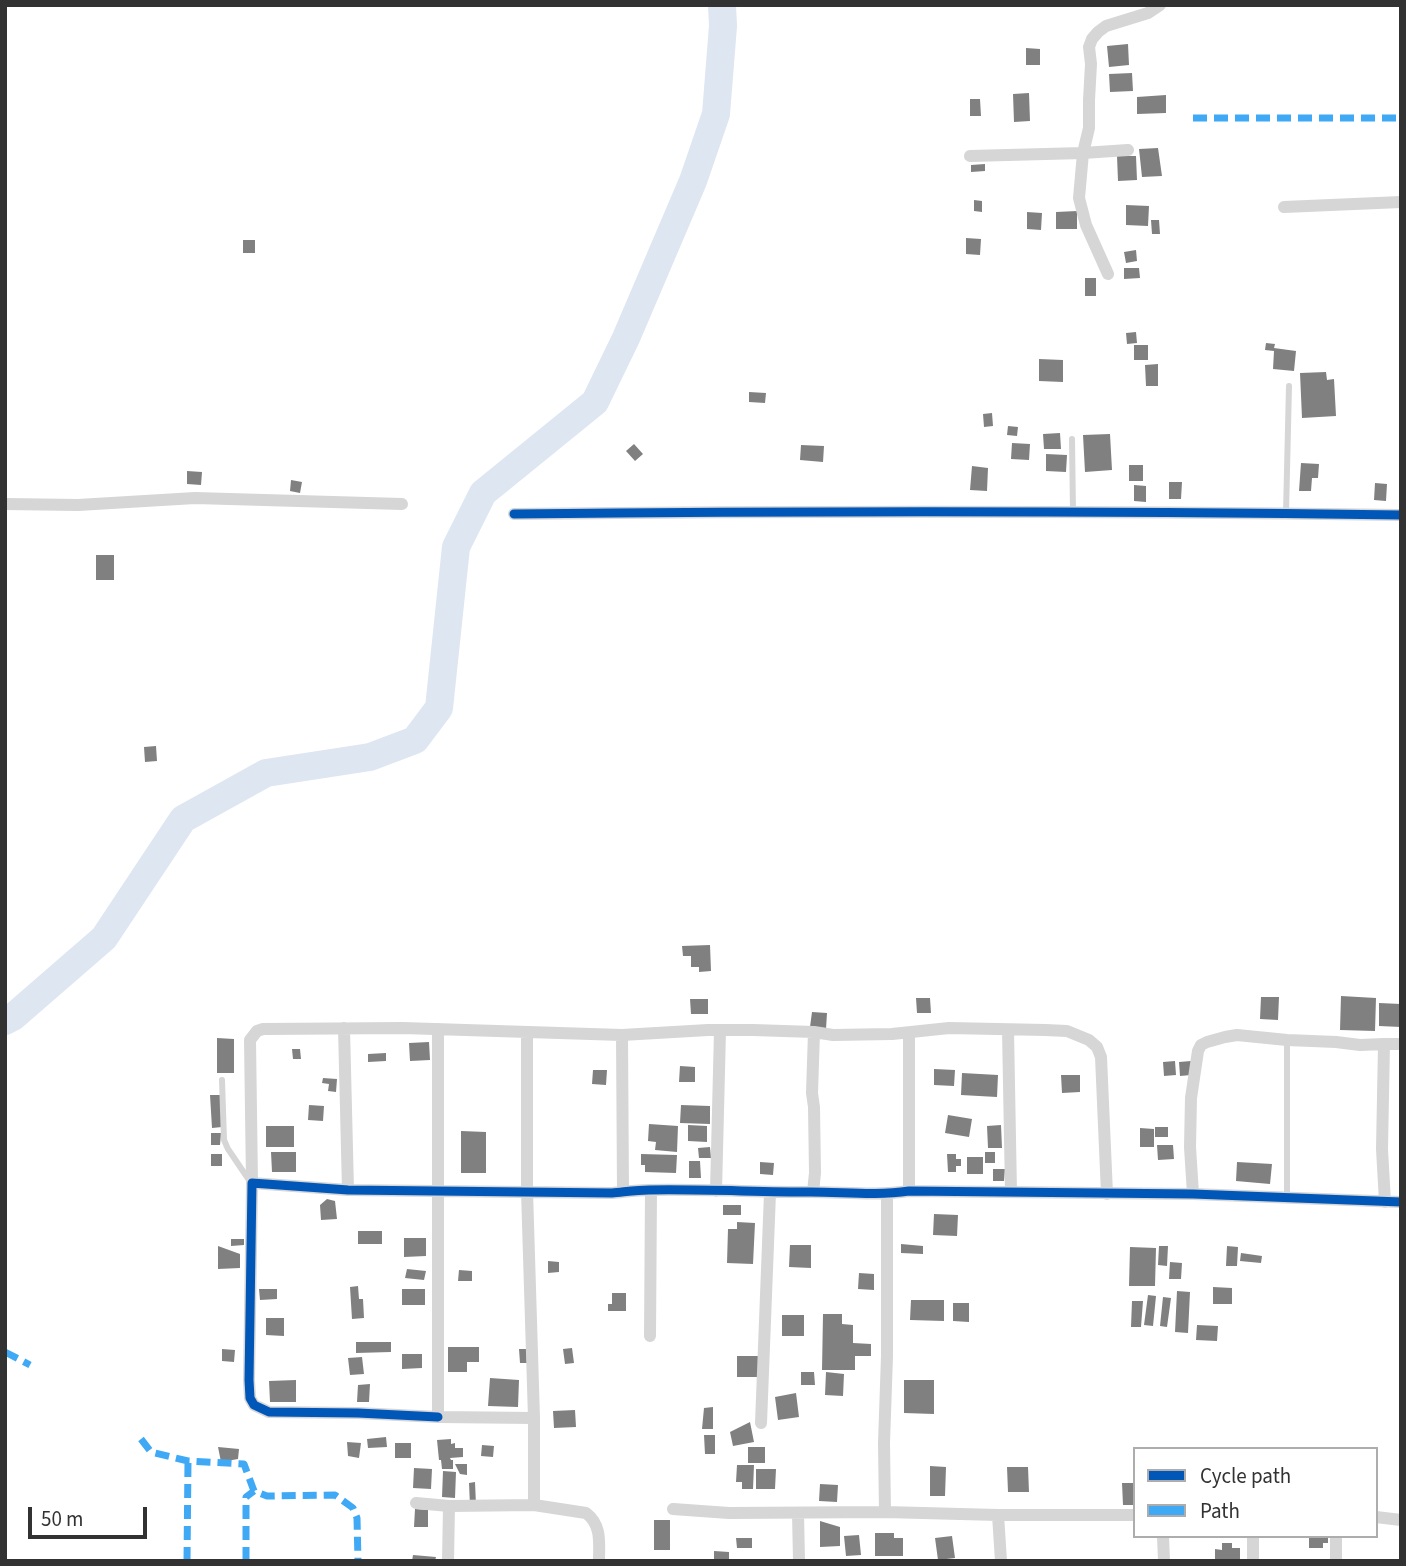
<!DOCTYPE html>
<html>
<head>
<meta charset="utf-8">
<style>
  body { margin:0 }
  #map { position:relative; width:1406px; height:1566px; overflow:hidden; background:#fff; font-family:"Source Sans 3",sans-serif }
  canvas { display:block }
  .frame { position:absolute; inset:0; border:7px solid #323232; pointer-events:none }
  .legend { position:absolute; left:1133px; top:1447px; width:245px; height:91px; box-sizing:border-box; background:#fff; border:2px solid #adadad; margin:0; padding:9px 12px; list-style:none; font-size:21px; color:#323232 }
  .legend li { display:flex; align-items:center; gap:14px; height:35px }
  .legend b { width:35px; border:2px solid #adadad }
  .scale { position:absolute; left:28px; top:1507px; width:119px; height:32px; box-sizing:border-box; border:4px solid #323232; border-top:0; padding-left:9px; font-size:21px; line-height:24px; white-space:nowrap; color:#323232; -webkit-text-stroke:5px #fff; paint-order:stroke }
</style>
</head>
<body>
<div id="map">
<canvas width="1406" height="1566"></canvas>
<div class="frame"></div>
<ul class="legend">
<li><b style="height:9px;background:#0057b8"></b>Cycle path</li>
<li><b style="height:9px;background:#3fa9f5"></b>Path</li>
</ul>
<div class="scale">50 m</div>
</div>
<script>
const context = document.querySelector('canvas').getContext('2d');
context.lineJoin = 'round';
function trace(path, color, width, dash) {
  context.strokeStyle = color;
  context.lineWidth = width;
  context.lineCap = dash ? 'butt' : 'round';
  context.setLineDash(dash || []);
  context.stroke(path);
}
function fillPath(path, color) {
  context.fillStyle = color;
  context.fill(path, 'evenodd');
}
const river = new Path2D(`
  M5,1021L13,1017L104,938L183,819L266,773L370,757L415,740L439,708L456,547L483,493L595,402L626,338L693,181L716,114L723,26L722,5`);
const building = new Path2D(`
  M1128,44L1129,65L1109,67L1107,46Z
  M1026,48L1040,49V65H1026Z
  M1132,73L1133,91L1110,92L1109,74Z
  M1029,93L1030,121L1014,122L1013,94Z
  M1166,95V113L1137,114V97Z
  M970,99H980L981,116H970Z
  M1158,148L1162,176L1142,177L1139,149Z
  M1117,156H1136L1137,180L1118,181Z
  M985,164V171L971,172V165Z
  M974,200L982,201V212L974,211Z
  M1126,205L1149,206L1148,226L1126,225Z
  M1077,211V229H1056V212Z
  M1027,212L1042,213L1041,230L1027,229Z
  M1151,220H1159L1160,234H1152Z
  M966,238L981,239L980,255L966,254Z
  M243,240H255V253H243Z
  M1136,250L1137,261L1126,263L1124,252Z
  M1124,268H1139L1140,278L1124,279Z
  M1085,278H1096V296H1085Z
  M1136,332L1137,343L1127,344L1126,333Z
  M1266,343L1275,344L1274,348L1296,351L1294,371L1273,369L1274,351L1265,350Z
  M1134,345H1148V360H1134Z
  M1039,359L1063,360V382L1039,381Z
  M1158,364V386H1146L1145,365Z
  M1326,372L1327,380L1334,379L1336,416L1302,418L1300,373Z
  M749,392L766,393L765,403L749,402Z
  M992,413L993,426L984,427L983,414Z
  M1008,426L1018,427L1017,436L1007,435Z
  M1060,433L1061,449H1044L1043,434Z
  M1110,434L1112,470L1085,472L1083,435Z
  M1012,443L1030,444L1029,460L1011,459Z
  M634,444L643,454L635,461L626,451Z
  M801,445L824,446L823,462L800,460Z
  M1046,454L1067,455L1066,472L1046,471Z
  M1301,463L1319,464L1318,478H1312L1311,491H1299Z
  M1129,465H1143V481H1129Z
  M972,466L988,468L987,491L970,490Z
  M187,471L202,472L201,485L187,484Z
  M291,480L302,482L300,493L290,491Z
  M1169,482H1182L1181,499H1169Z
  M1375,483L1387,484L1386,501L1374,500Z
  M1134,485L1146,486V502L1134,501Z
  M96,555H114V580H96Z
  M156,746L157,761L145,762L144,747Z
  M710,945L711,971L699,972V967H691V956H683L682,946Z
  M1341,996L1376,998L1375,1031L1340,1030Z
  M1261,997H1279L1278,1020L1260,1019Z
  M916,998H930L931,1013H917Z
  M690,999H708V1014H691Z
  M1379,1003L1401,1004V1027L1379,1026Z
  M812,1012L827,1013L826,1029L810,1027Z
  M217,1038L234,1039V1073H217Z
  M429,1042L430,1060L410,1061L409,1043Z
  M292,1049H300L301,1059H293Z
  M386,1053V1061L368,1062V1054Z
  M1175,1061L1176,1075L1164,1076L1163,1062Z
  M1191,1061V1075L1180,1076L1179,1062Z
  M680,1066L695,1067V1082H679Z
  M934,1069L955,1070L954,1086L934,1085Z
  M593,1070H607L606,1085L592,1084Z
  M962,1073L998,1075L997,1097L961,1095Z
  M1061,1075H1080V1092L1062,1093Z
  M323,1078L337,1079L336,1092L328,1091L329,1084L322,1083Z
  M210,1095H220L222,1127L212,1128Z
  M309,1105L324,1106L323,1121L308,1120Z
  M681,1105L710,1106V1124L680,1123Z
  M948,1115L972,1119L969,1137L945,1133Z
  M649,1124L678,1126L677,1152L655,1150L656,1142L648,1141Z
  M688,1125L707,1126V1142L688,1141Z
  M1001,1125L1002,1148H988L987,1126Z
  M266,1126H294V1147H266Z
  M1155,1127H1168V1137H1155Z
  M1140,1128L1154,1129V1147H1140Z
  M461,1131L486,1132V1173H461Z
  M211,1133H221L220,1145H211Z
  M1157,1145H1173L1174,1159L1158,1160Z
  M710,1147L711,1158H699L698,1148Z
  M271,1152H296V1172H272Z
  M985,1152H995V1163H985Z
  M211,1154H222V1166H211Z
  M641,1154L677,1155L676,1173L645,1172V1165H641Z
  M947,1154H956V1159H961V1166H956V1172H948Z
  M967,1157H983V1174H967Z
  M689,1161H700L701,1178H689Z
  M760,1162L774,1163L773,1175L760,1174Z
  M1237,1162L1272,1164L1270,1184L1236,1181Z
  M993,1169H1005L1004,1181H993Z
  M327,1199L335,1201L337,1219L321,1220L320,1205Z
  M723,1205H741V1215H723Z
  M934,1214L958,1215L957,1236L933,1235Z
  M737,1222L755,1223L753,1264L727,1263L728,1229H737Z
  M358,1231H382V1244H358Z
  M404,1238H426V1256L404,1257Z
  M231,1239H244V1245L231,1246Z
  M901,1244L923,1246V1254L901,1253Z
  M790,1245H811V1268L789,1267Z
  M218,1246L240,1254V1268L218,1269Z
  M1159,1246H1168L1167,1266L1158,1265Z
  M1227,1246L1238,1247L1237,1266H1226Z
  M1130,1247L1156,1248L1155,1286H1129Z
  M1241,1253L1262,1256L1261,1263L1240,1261Z
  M548,1261L559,1262V1272L548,1273Z
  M1170,1262L1182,1263L1181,1279H1169Z
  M407,1269L426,1271L424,1280L405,1278Z
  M459,1270L472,1271V1281H458Z
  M859,1273L874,1274V1290L858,1289Z
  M358,1286L359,1299H363L364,1318L352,1319L350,1287Z
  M1213,1287L1232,1288V1304H1213Z
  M259,1289H277V1299L260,1300Z
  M402,1289H425V1305H402Z
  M1177,1291L1190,1292L1188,1333L1175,1332Z
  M612,1293H626V1311H608V1304H612Z
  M1148,1295L1156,1296L1153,1326L1144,1325Z
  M1163,1297L1171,1298L1167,1327L1160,1326Z
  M911,1300H944V1321L910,1320Z
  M1132,1301H1143L1141,1327H1131Z
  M953,1303H969V1322L953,1321Z
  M823,1314H842V1324L853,1325V1343L871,1344V1356H855V1370H822Z
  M782,1315H804V1336H782Z
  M266,1318H284V1336L266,1335Z
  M1197,1325L1218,1326L1217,1341L1196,1340Z
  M356,1342H391V1352L356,1353Z
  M448,1347H479V1362H467V1372H448Z
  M572,1348L574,1363L565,1364L563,1349Z
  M222,1349L235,1350L234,1362L222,1361Z
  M519,1349H526L527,1363H520Z
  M402,1354H422V1368L402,1369Z
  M737,1356H762V1377H737Z
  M362,1357L364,1374L350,1375L348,1358Z
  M801,1372H814L815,1385H801Z
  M826,1372L844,1374L843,1396L825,1395Z
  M490,1378L519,1380L518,1407L488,1406Z
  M296,1380V1402H270L269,1381Z
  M904,1380H934V1414L904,1413Z
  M370,1384L369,1402H357L358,1385Z
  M796,1393L799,1417L778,1420L775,1397Z
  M713,1407V1429H702L704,1408Z
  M575,1410L576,1427L554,1428L553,1411Z
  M750,1422L754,1442L733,1446L730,1432Z
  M704,1435H715V1454H705Z
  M386,1437L387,1447L368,1448L367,1439Z
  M451,1439V1444L455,1443V1448H463V1457L450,1458L451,1460H453V1469H442L441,1460H439L437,1440Z
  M347,1442L361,1443L359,1458L348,1456Z
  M395,1443H411V1458H395Z
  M482,1445L494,1446L493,1457L481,1456Z
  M218,1447L239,1449L238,1459L221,1462Z
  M748,1447H765V1463H748Z
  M455,1464H467V1475L460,1474Z
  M737,1465H754L753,1489H742V1482H736Z
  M930,1466L946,1467L945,1496H930Z
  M1007,1467H1028L1029,1492H1008Z
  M414,1468L432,1469L431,1489L413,1488Z
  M756,1469H776L775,1489H756Z
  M443,1471L456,1472L455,1498L442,1497Z
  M475,1482L476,1505L470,1506L469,1483Z
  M1122,1483H1135V1505H1123Z
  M820,1484L838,1485L837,1502L819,1501Z
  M415,1509L428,1510V1527H414Z
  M654,1520H670V1550H654Z
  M820,1521L840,1527V1546L820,1547Z
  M875,1533H894V1538H903V1556H875Z
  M859,1535L861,1555L846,1556L844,1536Z
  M952,1536L955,1558L938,1560L935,1538Z
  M1309,1536H1328V1543H1323V1548H1309Z
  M736,1538H752V1548H737Z
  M1222,1543H1232V1548H1240V1561H1215V1549L1222,1550Z
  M714,1551L729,1552V1561H714Z
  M413,1555L436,1557L435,1561H412Z`);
const service = new Path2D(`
  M1072,439L1073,512
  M1286,513L1289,386
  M222,1080L224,1140L228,1149L249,1180
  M1287,1199V1040`);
const minor = new Path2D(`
  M970,156L1083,153L1128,150
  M1284,207L1401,202
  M1108,274L1086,225L1079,198L1083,153L1089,128V100L1091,64L1089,47L1092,39L1098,32L1106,26L1148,13L1160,5
  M5,504L78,505L195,498L402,504
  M514,514C810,511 1105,511 1401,515
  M344,1028L348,1190
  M438,1029V1417L534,1418L527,1191V1033
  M1008,1030L1011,1192
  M622,1035L623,1192
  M1384,1044H1401
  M252,1183L250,1040L257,1031L263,1029L403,1028L622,1035L708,1030H753L814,1032L833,1035L892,1034L949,1028L1045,1030L1067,1031L1089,1040L1097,1047L1101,1057L1107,1194
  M716,1191L720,1031
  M909,1191V1033
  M813,1192L815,1173L814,1107L812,1093L814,1032
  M1193,1194L1190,1147L1191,1098L1198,1051L1201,1045L1207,1042L1225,1037L1237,1035L1287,1040L1336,1042L1360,1045L1384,1044L1382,1149L1385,1202
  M650,1336L651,1190
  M438,1417L358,1413L269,1412L254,1405L250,1398L249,1380L252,1183L348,1190L612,1193C624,1192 637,1190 649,1190C703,1189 757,1192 811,1192C844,1192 876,1196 909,1191L1193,1194L1401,1202
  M761,1423L770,1193
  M416,1503L449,1506
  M534,1505V1418
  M673,1509L729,1513L885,1512L998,1515H1135
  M885,1512L884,1443L887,1356V1194
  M798,1513L799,1561
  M998,1515L1001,1561
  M1376,1517L1401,1520
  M1163,1536L1164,1561
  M1336,1536V1561
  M448,1561L449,1506L534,1505L586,1513C602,1525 599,1543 599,1561
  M1253,1561V1536`);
const quiet = new Path2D(`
  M1193,118H1401
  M5,1352L30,1365
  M141,1439L151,1452L188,1461L244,1464L254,1491L267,1496L335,1495L353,1508L357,1518L358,1561
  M187,1561L188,1461
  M246,1561V1497L254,1491`);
const cycleway = new Path2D(`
  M514,514C810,511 1105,511 1401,515
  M438,1417L358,1413L269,1412L254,1405L250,1398L249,1380L252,1183L348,1190L612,1193C624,1192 637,1190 649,1190C703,1189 757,1192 811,1192C844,1192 876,1196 909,1191L1193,1194L1401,1202`);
trace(river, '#dee6f1', 28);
fillPath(building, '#808080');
trace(service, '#d6d6d6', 6);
trace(minor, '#d6d6d6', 12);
trace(quiet, '#3fa9f5', 7, [14, 7]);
trace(cycleway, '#0057b8', 9);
</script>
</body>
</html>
